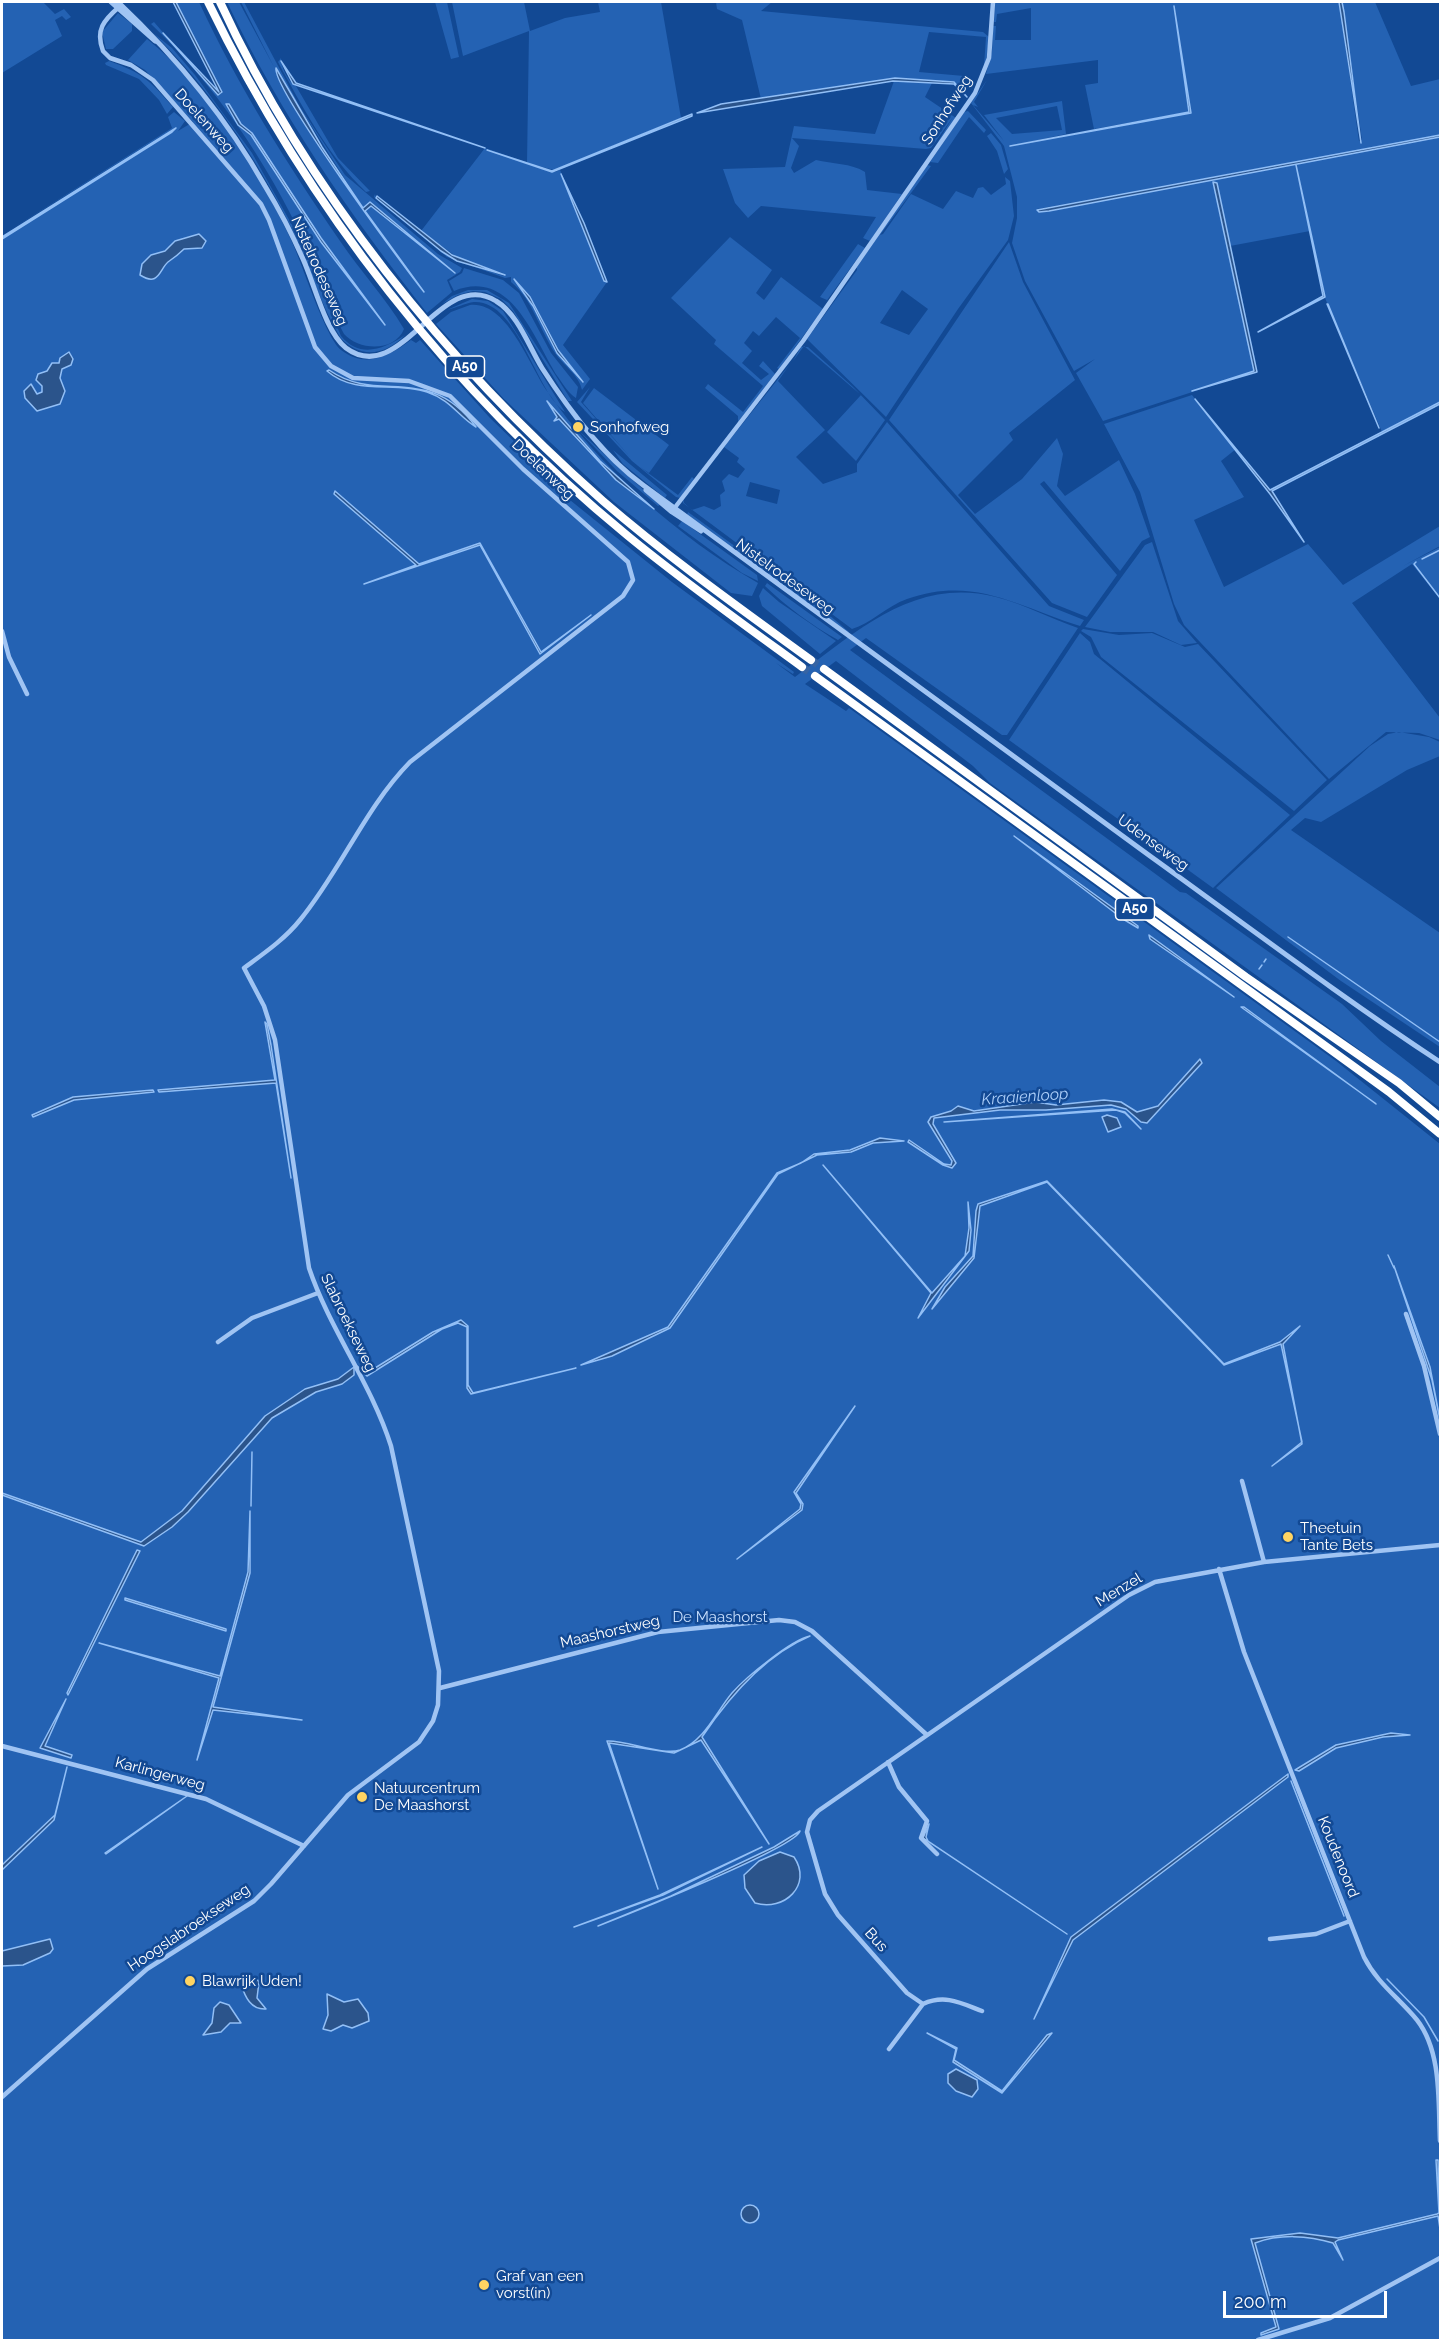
<!DOCTYPE html>
<html>
<head>
<meta charset="utf-8">
<style>
  body { margin:0 }
  #map { position:relative; width:1442px; height:2342px; overflow:hidden; background:#124994; font-family:Raleway,sans-serif }
  canvas { display:block }
  .frame { position:absolute; inset:0; border:3px solid #fff; pointer-events:none }
  .scale { position:absolute; left:1223px; top:2291px; width:164px; height:27px; box-sizing:border-box; border:3px solid #fff; border-top:0; padding-left:8px; font-size:18px; line-height:21px; white-space:nowrap; color:#fff; -webkit-text-stroke:4px #124994; paint-order:stroke }
</style>
</head>
<body>
<div id="map">
<canvas width="1442" height="2342"></canvas>
<div class="frame"></div>
<div class="scale">200 m</div>
</div>
<script>
const context = document.querySelector('canvas').getContext('2d');
context.lineJoin = 'round';
function fillPath(path, color) {
  context.fillStyle = color;
  context.fill(path, 'evenodd');
}
function trace(path, color, width, dash) {
  context.strokeStyle = color;
  context.lineWidth = width;
  context.lineCap = dash ? 'butt' : 'round';
  context.setLineDash(dash || []);
  context.stroke(path);
}
function drawText(font, color, halo, rows, align = 'center') {
  context.font = font + ' Raleway,sans-serif';
  context.lineWidth = 5;
  context.setLineDash([]);
  context.textBaseline = 'middle';
  context.strokeStyle = halo;
  context.fillStyle = color;
  for (const [text, x, y, turn = 0] of rows) {
    context.save();
    context.translate(x, y);
    context.rotate((+turn || 0) * Math.PI / 180);
    context.textAlign = isNaN(turn) ? turn : align;
    if (halo) context.strokeText(text, 0, 0);
    context.fillText(text, 0, 0);
    context.restore();
  }
}
const green = new Path2D(`
  M2,2H43L55,14L64,9L71,17L66,20L62,16L55,20L62,36L2,73Z
  M176,2H199C238,86 287,164 340,241C360,271 386,298 404,329C395,352 359,351 344,334C328,305 319,271 304,241C266,161 216,86 151,24L154,22L217,95L222,93ZM226,104H229L241,124L252,133L321,238L385,325L321,242L251,135L238,125Z
  M227,2H239L274,67L241,2H244L300,107L345,175L438,254L462,268L460,272L447,280L452,292L427,313C350,215 280,114 227,2ZM275,68L363,208L370,202L455,273L371,206L365,210L424,292L338,175Z
  M435,2H447L459,57L451,59Z
  M452,2H524L530,31L565,18L600,12L598,2H661L681,118L554,170L527,163L529,31L463,56Z
  M716,2H772L761,11L983,32L989,37L986,63L984,66L986,37L929,32L919,72L964,76L961,87L954,82L895,78L761,99L742,20L717,9Z
  M995,2H1339L1359,141L1362,140L1342,2H1375L1411,86L1440,79V135L1037,209L1039,212L1049,211L1440,137V402L1382,432L1325,298L1296,164L1310,231L1230,246L1217,183H1213L1254,372L1103,421L1076,373L1095,359L1074,371L1025,281L1012,243L1017,218V197L1004,146L971,103L987,80L974,102L978,107L973,105L1004,141L984,115L1062,101L1066,134L1010,146L1190,113L1181,49L1189,112L1094,129L1085,85L1098,83V60L986,74L992,51L993,26H996L995,40H1031V8L997,14L996,22H994ZM1057,106L1062,130L1012,134L996,118Z
  M118,13L132,24V31L113,49H106L102,32Z
  M153,33L172,48L195,75L252,153L302,243L341,336C360,359 384,349 405,335C385,356 359,359 340,337C319,302 308,261 290,225C255,155 209,88 153,33Z
  M147,39C207,86 260,173 292,242C303,266 325,336 341,350C366,369 389,356 411,340L416,343L420,340L490,418L550,476L519,452L555,488L672,582L794,672L793,674L776,663L795,677C855,633 914,576 996,597C1024,604 1051,619 1078,628L1007,735H1002L866,638L850,650L1161,878L1180,892L1186,893L1342,1004L1381,1041L1440,1087V1108L990,783L973,766L836,661L805,684L846,711L849,708L1336,1061L1440,1144V2340H2V239L174,128L2,235L172,128L168,117L174,112L185,121L178,131L193,122L145,70L128,60Z
  M281,58C281,66 287,81 296,86L338,158L370,191L366,192C328,156 303,108 278,62Z
  M109,61C143,73 149,80 173,107L167,114L159,100L139,79L106,65L105,63Z
  M894,81L932,83L925,97L956,118L925,163L953,117L931,148L926,149L792,138L799,146L791,168L794,173L816,160C832,164 851,163 865,172L867,190L902,194L870,241L863,238L876,217L761,206L748,218L735,203L723,169L785,167L794,126L875,134Z
  M968,111L986,130L984,133L969,117L938,163L930,162L964,112Z
  M991,133L1001,145L1008,169L1004,174L997,151L987,136Z
  M485,148L555,172L560,170L607,282L563,345L590,379L582,390C579,375 563,365 555,353C539,329 533,300 511,282V277L505,278L447,257L374,197L375,194L376,198L441,251L457,261L504,276L503,273L461,260L421,231ZM513,279L534,303L558,350L583,381L582,382L557,353L527,296Z
  M927,165L931,166L880,235L883,234L911,194L943,209L956,191L973,198L978,188L983,187L991,195L1006,184L1005,177L1010,181L1014,216L1008,240L958,309L886,417L807,339L857,270V267ZM902,290L928,309L909,335L880,323Z
  M730,237L772,270L756,293L764,300L781,277L823,309L779,369L777,368L800,338L776,317L759,336L753,331L744,343L752,351L742,363L761,380L769,374L759,366L763,361L775,374L738,422V416L705,388L708,384L743,412L763,386L714,344L716,340L671,298Z
  M1009,242L1023,282L1075,380L1009,433L1013,440L958,495L975,514L1022,479L1057,438L1063,454L1057,486L1065,496L1119,460L1135,494L1150,537L1142,541L1120,571L1044,481L1040,484L1117,575L1087,617L1052,603L889,420Z
  M858,244L865,248L825,303L827,300L820,297Z
  M464,268L503,280L519,293L551,353L578,387L576,398C569,394 563,384 558,377C534,340 512,267 454,291L449,281L462,273Z
  M468,290H487L509,303L572,401H568L513,311L501,299L485,292L473,291L458,295L442,304L452,296Z
  M472,299L488,301L503,311L565,412C535,391 518,300 474,302C465,303 456,308 447,310Z
  M470,305C507,301 529,365 547,391C600,468 678,537 758,583L752,596L731,593L614,502L504,399L436,324L451,312ZM547,402L600,461L654,509L616,480L558,418L554,422L557,417Z
  M804,346L793,361L801,347H808L853,387L885,420L856,461L827,432L861,395Z
  M790,364L778,381L825,430L796,457L823,484L857,472V464L887,422L1049,606L1084,620L1080,626C1019,607 974,575 907,599C887,606 870,624 852,629L683,503L684,498V503L692,510L704,506L714,510L721,506L720,495L725,491L722,481L729,474L738,478L745,469L737,462L739,458L724,447ZM750,482L780,490L777,504L746,496Z
  M590,387L581,402L631,458L583,403L594,388L669,445L649,473L640,467L678,495L692,477L694,479L680,498L676,497L632,461L577,402Z
  M1192,395L1236,449L1221,461L1244,497L1194,520L1224,587L1308,544L1343,585L1440,526V546L1403,566L1440,547V599L1412,564L1352,603L1440,718V740L1419,733L1386,732L1329,779L1184,625L1174,604L1140,492L1104,424Z
  M578,430L660,505L658,506L617,471Z
  M613,450L667,495L665,498L623,464Z
  M688,512L828,614L849,632L847,633L687,515Z
  M682,521L757,575L758,581L742,573L678,526Z
  M1152,542L1178,621L1197,643L1181,645L1153,632H1110L1085,627L1145,545Z
  M767,583L842,637L838,640C811,625 787,607 765,586Z
  M763,588L779,602L836,641L820,654L762,606L759,596Z
  M1083,629L1119,635L1152,633L1185,647L1198,644L1327,780L1294,811L1101,657L1091,637L1081,631Z
  M1080,633L1090,642L1094,654L1290,815L1213,888L1009,740Z
  M1399,732L1429,737L1440,742V756L1407,770L1321,822L1305,818L1291,830L1440,933V1047L1341,981L1216,888L1370,746L1388,734Z`);
const water = new Path2D(`
  M173,2H176L222,92L218,95L163,33L219,92Z
  M1339,2H1342L1344,12L1361,143Z
  M1174,6L1191,113L1010,146L1189,112Z
  M281,61L296,83L485,148L293,84Z
  M276,68L322,147L363,208L370,202L455,273L371,206L365,211L424,292C403,266 272,88 276,68Z
  M895,78L954,82L967,97L954,84L893,81L697,113L721,104Z
  M226,104H229L241,124L252,133L321,238L385,325L321,242L251,135L238,125Z
  M692,114V116L552,172L487,150L552,171Z
  M176,128L172,132L2,239V237Z
  M1440,135V137L1049,211L1039,212L1037,210Z
  M1296,165L1325,297L1258,332L1323,296Z
  M561,174L584,223L607,282L604,281Z
  M1213,182L1217,183L1257,372L1192,391L1254,371Z
  M377,196L452,255L505,275L457,261L441,251L376,198Z
  M199,234L206,241L202,248L184,249C178,255 174,258 168,262C159,270 159,287 140,275L142,264L151,255L165,251L175,241Z
  M514,279L530,297L558,350L583,382L557,353L533,306Z
  M1327,304H1328L1379,428Z
  M69,352L73,359L71,365L62,369L60,378L65,391L60,404L37,411L25,398L24,391L31,384L37,394L42,392V386L36,380L38,374L47,371L52,363H59L60,358Z
  M329,370C379,405 428,362 476,427C459,417 451,400 427,392C393,381 356,396 327,371Z
  M1195,399L1270,490L1440,402V404L1272,491L1304,542L1270,494Z
  M547,401L600,461L654,509L616,480L559,419L554,421L557,417Z
  M335,491L419,564L480,543L541,652L591,615L540,654L480,545L364,584L416,565L334,494Z
  M1014,836L1138,926V928L1123,919Z
  M1149,935L1234,997L1150,939Z
  M1241,1007H1244L1376,1104L1375,1103Z
  M265,1022L267,1024L271,1045L291,1178L276,1083L159,1092L158,1090L275,1080Z
  M1200,1059L1202,1063L1147,1123L1141,1122L1126,1109L1111,1105L1046,1110H1000L934,1118L933,1124L956,1163L952,1168L943,1165L908,1142L909,1140L944,1164L951,1165L952,1161L928,1122L931,1117L951,1111L958,1106L974,1111L1035,1102L1056,1105L1104,1100L1121,1102L1137,1112L1158,1106Z
  M153,1090L154,1092L74,1100L33,1117L32,1115L73,1097Z
  M1112,1109L1125,1112L1141,1129L1125,1113L1116,1110L944,1122Z
  M1107,1115L1117,1118L1121,1127L1108,1132L1102,1117Z
  M880,1138L904,1141L873,1143L851,1152L817,1155L778,1174L670,1328L612,1356L581,1365L668,1327L777,1173L801,1163L814,1154L850,1150Z
  M823,1165L932,1293L965,1256L969,1228L968,1202L971,1230L969,1251L918,1318L931,1293Z
  M1047,1181L1224,1364L1280,1342L1300,1326L1283,1344L1302,1444L1272,1466L1302,1442L1281,1344L1224,1365L1047,1182L980,1206L974,1258L932,1309L945,1287L973,1256L976,1211L978,1204Z
  M1394,1266L1430,1367L1440,1420L1432,1380Z
  M461,1320L468,1326V1385L473,1393L576,1368L471,1394L467,1388V1327L458,1323L442,1329L367,1376L357,1366L367,1373L433,1332Z
  M354,1367V1375L342,1384L316,1392L272,1418L188,1512L172,1527L144,1546L2,1495V1493L141,1542L182,1511L265,1416L305,1389L338,1379Z
  M855,1406L796,1493L803,1504L802,1510L737,1559L800,1509L801,1504L794,1492Z
  M250,1511V1573L213,1707L302,1720L213,1710L197,1760L219,1678L99,1643L220,1676L248,1572Z
  M137,1550L140,1551L68,1695L67,1693Z
  M125,1598L226,1629V1631L125,1600Z
  M810,1636C765,1655 729,1697 702,1737L769,1844L701,1740L674,1753L609,1743L658,1889L607,1741C626,1740 663,1756 680,1750C705,1740 716,1712 732,1693C746,1677 791,1640 810,1636Z
  M66,1699L45,1746L72,1755L71,1758L40,1748Z
  M1391,1733L1410,1735L1383,1737L1336,1748L1299,1771L1295,1770L1336,1745Z
  M67,1767L54,1820L2,1870V1865L55,1815Z
  M1288,1774V1777L1073,1940L1034,2019L1071,1937Z
  M187,1796L106,1854L105,1853Z
  M929,1824L926,1837L928,1841L1067,1934L923,1838Z
  M800,1831C795,1848 626,1915 598,1926L671,1896L774,1847Z
  M762,1847L663,1895L574,1927L660,1895Z
  M780,1852L794,1857C813,1885 784,1912 755,1903L745,1888L744,1875L759,1861Z
  M50,1939L53,1949L50,1953L23,1965L2,1966V1951Z
  M246,1978L257,1979L259,1982L257,1998L266,2009C251,2010 245,1997 241,1984Z
  M327,1994L344,2002L358,1999L368,2013L369,2021L352,2028L343,2025L331,2031L323,2029L328,2015Z
  M220,2002L229,2005L241,2023H230L221,2032L203,2035L212,2023L214,2008Z
  M927,2033L957,2048L954,2060L1002,2091L1047,2035L1052,2033L1002,2093L953,2062L956,2049Z
  M956,2069L977,2080L978,2089L972,2097L956,2091L948,2083V2074Z
  M1436,2160H1438L1440,2229L1438,2216L1338,2240L1335,2242L1343,2260L1333,2243C1308,2235 1279,2234 1255,2243L1279,2329L1261,2335V2333L1276,2327L1251,2239L1300,2233L1338,2238L1437,2214L1439,2213Z
  M741 2214a9 9 0 1 1 18 0a9 9 0 1 1-18 0Z`);
const stream = new Path2D(`
  M1422,559L1440,550
  M1416,562L1414,564L1440,598
  M1288,937L1440,1042
  M1264,962L1266,959
  M1259,969L1262,965
  M1388,1255L1394,1268
  M251,1506L252,1452
  M1291,1781L1344,1916
  M1387,1979L1424,2017L1438,2041`);
const motorwayTunnel = new Path2D(`
  M811,660L824,669
  M802,667L815,676`);
const minor = new Path2D(`
  M673,510L803,341L975,93L989,58L993,2
  M2,631L9,657L27,694
  M1406,1314L1424,1366L1440,1434
  M218,1342L252,1318L318,1293
  M1242,1481L1264,1562
  M1219,1569L1244,1652L1364,1957C1377,1983 1399,1998 1417,2020C1442,2052 1438,2102 1440,2141
  M440,1688L658,1632L779,1620L795,1622L812,1631L927,1735
  M2,1746L206,1799L304,1846
  M888,1762L899,1787L927,1821L921,1838L937,1854
  M1270,1939L1316,1934L1350,1921
  M923,2004L907,1993L838,1915L825,1894L807,1832L810,1820L818,1811L1129,1595L1155,1582L1264,1562L1440,1545
  M923,2004C945,1994 961,2003 982,2011
  M889,2049L923,2004
  M2,2097L147,1969L254,1901L271,1884L348,1795L419,1742L433,1721L438,1705L439,1671L391,1446C371,1383 330,1330 309,1268L275,1040L264,1006L244,968C263,954 285,939 300,920C341,870 365,808 410,762L623,596L633,580L628,562L523,469L450,396L409,381L353,378L331,366L315,347L269,220L261,204L153,80L131,65L110,58L103,51C95,30 104,20 119,7
  M1258,2340L1330,2318L1440,2258`);
const tertiary = new Path2D(`
  M111,2L155,41
  M118,2C176,57 226,117 265,186C279,209 292,234 303,259C314,283 326,333 346,348C401,389 440,266 496,301C518,314 529,347 542,368C569,410 602,455 643,485C811,609 980,733 1150,856C1246,925 1341,997 1440,1062
  M646,490L672,512L701,531`);
const motorway = new Path2D(`
  M208,2C308,208 451,391 628,536C684,582 743,624 802,667
  M220,2C307,191 447,364 603,501C669,558 741,609 811,660
  M824,669L1246,977L1399,1083L1440,1117
  M815,676L1389,1092L1440,1134`);
const markers = [
  [578,427,6,"#ffd462"],
  [1288,1537,6,"#ffd462"],
  [362,1797,6,"#ffd462"],
  [190,1981,6,"#ffd462"],
  [484,2285,6,"#ffd462"]
];
const shields = [
  [465,367,39],
  [1135,909,39]
];
const shieldNames = [
  ["A50",465,367],
  ["A50",1135,909]
];
const streetNames = [
  ["Sonhofweg",947,110,-57],
  ["Doelenweg",204,121,48],
  ["Nistelrodeseweg",319,271,66],
  ["Doelenweg",543,470,44],
  ["Nistelrodeseweg",785,577,36],
  ["Udenseweg",1153,843,36],
  ["Slabroekseweg",348,1323,64],
  ["Menzel",1119,1590,-31],
  ["Maashorstweg",610,1632,-13],
  ["Karlingerweg",160,1774,15],
  ["Koudenoord",1338,1857,68],
  ["Hoogslabroekseweg",189,1928,-34],
  ["Bus",876,1940,48]
];
const poiNames = [
  ["Sonhofweg",590,427],
  ["Theetuin",1300,1528],
  ["Tante Bets",1300,1545],
  ["Natuurcentrum",374,1788],
  ["De Maashorst",374,1805],
  ["Blawrijk Uden!",202,1981],
  ["Graf van een",496,2276],
  ["vorst(in)",496,2293]
];
const parkNames = [
  ["De Maashorst",720,1617]
];
const waterNames = [
  ["Kraaienloop",1025,1097,-4]
];
fillPath(green, '#2462b3');
fillPath(water, '#2b548b');
trace(water, '#92bff6', 1.5);
trace(stream, '#92bff6', 1.5);
trace(motorwayTunnel, '#3664a4', 8, [8, 4]);
trace(minor, '#a0c4f3', 4.5);
trace(tertiary, '#a0c4f3', 5);
trace(motorway, '#fff', 8);
for (const [x, y, r, color] of markers) {
  const dot = new Path2D();
  dot.arc(x, y, r, 0, 2 * Math.PI);
  context.fillStyle = color;
  context.fill(dot);
  trace(dot, '#124994', 2);
}
for (const [x, y, w] of shields) {
  const box = new Path2D();
  box.roundRect(x - w / 2, y - 11, w, 22, 4.5);
  context.fillStyle = '#124994';
  context.fill(box);
  trace(box, '#fff', 1.5);
}
drawText('bold 14px', '#fff', null, shieldNames);
drawText('15px', '#fff', '#124994', streetNames);
drawText('15px', '#fff', '#124994', poiNames, 'left');
drawText('15px', '#c8dffd', '#124994', parkNames);
drawText('italic 16px', '#accef9', '#124994', waterNames);
</script>
</body>
</html>
